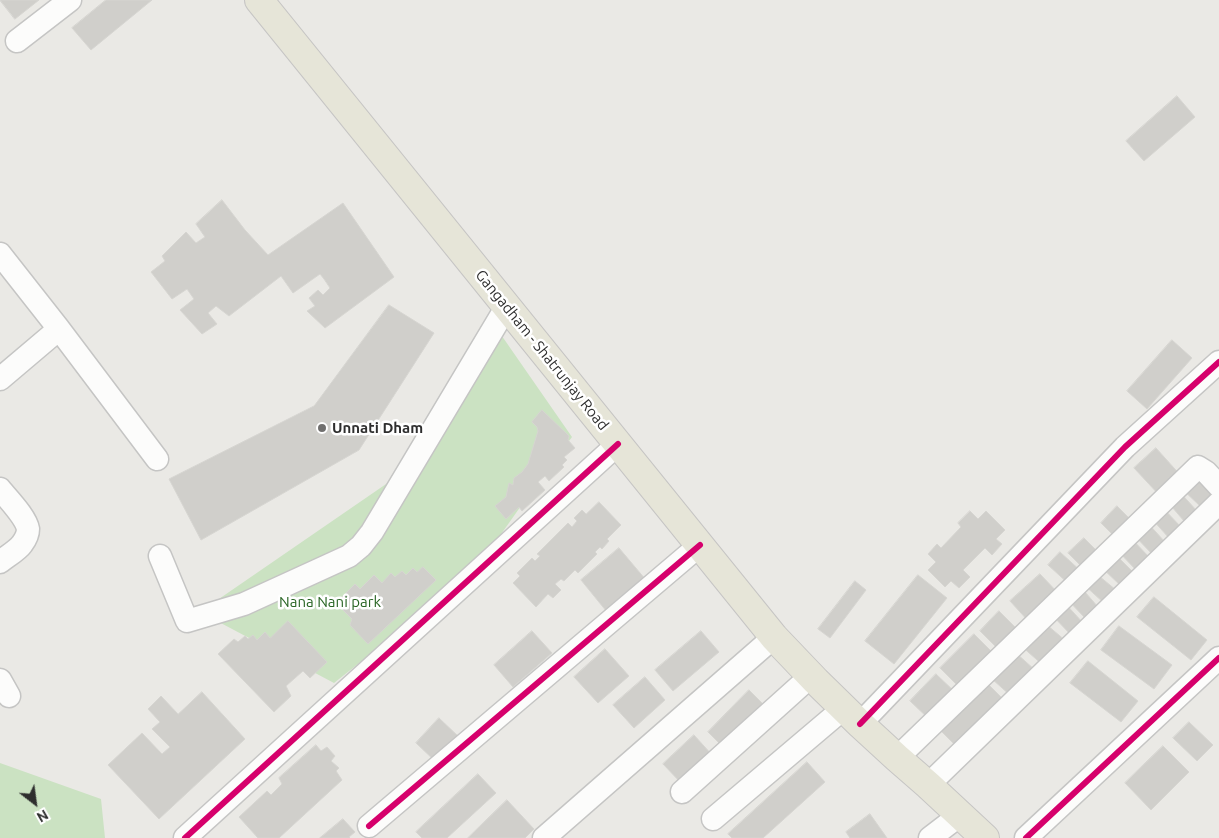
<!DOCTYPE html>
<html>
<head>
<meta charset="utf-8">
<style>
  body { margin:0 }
  #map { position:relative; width:1219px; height:838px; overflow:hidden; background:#eae9e5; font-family:Ubuntu,sans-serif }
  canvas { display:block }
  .north { position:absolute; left:10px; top:778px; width:50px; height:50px; -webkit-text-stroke:4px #fff; paint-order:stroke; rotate:150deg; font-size:14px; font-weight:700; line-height:20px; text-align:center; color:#2e2e2e }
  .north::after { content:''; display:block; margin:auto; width:18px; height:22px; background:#2e2e2e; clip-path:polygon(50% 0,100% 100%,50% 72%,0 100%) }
</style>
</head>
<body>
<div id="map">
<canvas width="1219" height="838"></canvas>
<div class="north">N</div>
</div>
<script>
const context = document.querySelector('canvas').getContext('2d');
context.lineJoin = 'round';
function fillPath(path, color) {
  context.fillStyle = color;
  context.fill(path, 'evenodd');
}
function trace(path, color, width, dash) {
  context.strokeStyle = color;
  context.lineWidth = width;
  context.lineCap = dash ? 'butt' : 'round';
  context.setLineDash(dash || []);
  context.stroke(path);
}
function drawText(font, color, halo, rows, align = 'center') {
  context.font = font + ' Ubuntu,sans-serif';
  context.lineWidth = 5;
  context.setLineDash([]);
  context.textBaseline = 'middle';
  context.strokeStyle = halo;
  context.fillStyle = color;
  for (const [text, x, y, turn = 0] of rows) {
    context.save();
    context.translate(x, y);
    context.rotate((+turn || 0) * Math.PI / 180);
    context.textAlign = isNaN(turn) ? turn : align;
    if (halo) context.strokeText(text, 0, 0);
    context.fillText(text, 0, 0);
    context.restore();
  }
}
const green = new Path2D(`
  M488,316L572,437L528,496L475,571L334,683L200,612L389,482Z
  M0,763L101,799L105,838H0Z`);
const building = new Path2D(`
  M0,0H39L15,19Z
  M106,0H152L91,50L72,28Z
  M1177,96L1195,117L1144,161L1126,141Z
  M222,200L245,230L268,255L343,203L394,277L325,328L307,311L315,306L309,298L318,290L323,295L330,288L324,279L320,274L293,293L281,276L229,316L216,306L208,313L217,324L202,334L180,310L194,299L187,289L172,299L151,272L165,261L162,256L186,232L196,243L205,237L196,224Z
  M389,305L434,333L359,450L201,540L169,479L314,406Z
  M1172,340L1192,358L1147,409L1127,391Z
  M542,410L569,436L568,440L575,448L564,457L567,460L562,465L564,467L549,481L545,476L538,482L545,490L522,511L519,507L506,519L495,506L506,497L509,483L513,485L514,478L522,472L528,464L538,431L537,427L532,422Z
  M1156,448L1183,478L1161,497L1134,468Z
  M1192,474L1213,494L1201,507L1180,487Z
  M1177,489L1197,511L1184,521L1166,500Z
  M599,502L621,525L607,539L609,541L602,549L600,547L595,552L597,554L578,573L575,570L564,581L561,579L555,584L561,590L553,598L548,594L536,607L513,583L520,576L517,573L532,558L535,561L540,556L537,554L568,523L572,527L577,521L574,518L582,510L586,514Z
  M1117,506L1135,524L1119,541L1101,523Z
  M1162,507L1181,527L1169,538L1151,518Z
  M970,511L978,519L986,511L1005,530L996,539L1002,544L992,555L985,548L963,570L970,577L959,588L951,581L945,587L928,570L936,562L928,554L937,544L941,548L961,527L958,523Z
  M1145,520L1165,542L1153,555L1131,532Z
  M1129,536L1150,558L1136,570L1116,549Z
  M1084,538L1103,557L1087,572L1068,553Z
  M619,548L646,580L607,612L581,580Z
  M1060,552L1083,573L1071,586L1048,565Z
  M1113,552L1134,573L1121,586L1100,566Z
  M423,567L436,580L368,644L350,625L352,619L336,603L355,584L360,589L374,575L382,583L391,573L395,577L402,571L406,575L413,568L417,572Z
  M1093,571L1116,590L1104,603L1082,583Z
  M1040,574L1060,595L1030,623L1010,601Z
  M918,575L947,598L894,664L865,641Z
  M855,581L866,590L830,638L818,629Z
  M1079,585L1098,607L1085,618L1065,597Z
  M1154,597L1207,640L1191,660L1137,617Z
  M1063,601L1084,624L1072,636L1050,613Z
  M999,611L1019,631L999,650L980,631Z
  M1041,620L1066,641L1044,666L1020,645Z
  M288,621L327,662L310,678L303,671L286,686L291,696L274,712L218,654L234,639L238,642L245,636L248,639L253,635L257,640L265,632L270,638Z
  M1119,626L1172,665L1154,689L1101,650Z
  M532,631L552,653L513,687L494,665Z
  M701,631L719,652L673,691L655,670Z
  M974,634L995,655L961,689L940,668Z
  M605,649L629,676L598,703L574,677Z
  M1016,653L1035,670L1011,696L992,679Z
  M1088,661L1138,701L1121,722L1070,683Z
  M936,674L956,693L930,720L910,701Z
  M645,677L665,700L634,728L613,705Z
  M985,681L1007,703L960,750L938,728Z
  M749,690L766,707L725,749L708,732Z
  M202,692L245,739L159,819L108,765L142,733L162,754L170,747L152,729L160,722L148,709L161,696L178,714Z
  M439,718L459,737L436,762L416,743Z
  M1189,722L1213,745L1197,761L1173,738Z
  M694,735L713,756L682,784L663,764Z
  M316,745L321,751L327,747L335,756L331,761L339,768L336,771L342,780L279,838H258L239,817L267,791L271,795L282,784L279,778Z
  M1163,746L1189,772L1151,810L1125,783Z
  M807,762L825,782L763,838H732L728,834Z
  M478,774L496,793L447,838H422L416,832Z
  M507,800L534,829L525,838H468Z
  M870,814L887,838H850L846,832Z
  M343,819L355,832L349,837L350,838H320Z`);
const minor = new Path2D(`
  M17,41L70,0
  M0,254L59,329L0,379
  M59,329L157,459
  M0,489C8,499 26,517 28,529C28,534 25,540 22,544C17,551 7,556 0,562
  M160,556L187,621L244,604L349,556L361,546L372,532L507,306
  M0,680L9,696
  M860,724L1125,447L1219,362
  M897,758L1198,467L1206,472L1219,486
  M928,785L1219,503
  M682,792L811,676
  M713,819L844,708
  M369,826L700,545
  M185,838L618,444
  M544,838L774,637
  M930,838L960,815
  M1026,838L1219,658`);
const major = new Path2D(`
  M259,0L774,637L816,681L860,724L897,758L928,785L985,838`);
const cycleway = new Path2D(`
  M860,724L1125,447L1219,362
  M369,826L700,545
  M185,838L618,444
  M1026,838L1219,658`);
const markers = [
  [322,428,5,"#706f6e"]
];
const streetNames = [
  ["Gangadham - Shatrunjay Road",542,350,51]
];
const poiNames = [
  ["Unnati Dham",332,428]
];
const parkNames = [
  ["Nana Nani park",330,602]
];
fillPath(green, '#cbe2c2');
fillPath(building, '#d0cfcb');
trace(building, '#d6d5d1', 1);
trace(minor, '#c5c5c4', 25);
trace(major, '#c6c5c4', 30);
trace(minor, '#fcfcfb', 22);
trace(major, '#e6e5d8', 28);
trace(cycleway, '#d6006c', 6);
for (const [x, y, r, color] of markers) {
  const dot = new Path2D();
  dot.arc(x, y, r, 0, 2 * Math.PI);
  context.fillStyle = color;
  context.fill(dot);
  trace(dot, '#fff', 2);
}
drawText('15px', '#2e2e2e', '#fff', streetNames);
drawText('bold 15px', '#2e2e2e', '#fff', poiNames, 'left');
drawText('15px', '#296524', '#fff', parkNames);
</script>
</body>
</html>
